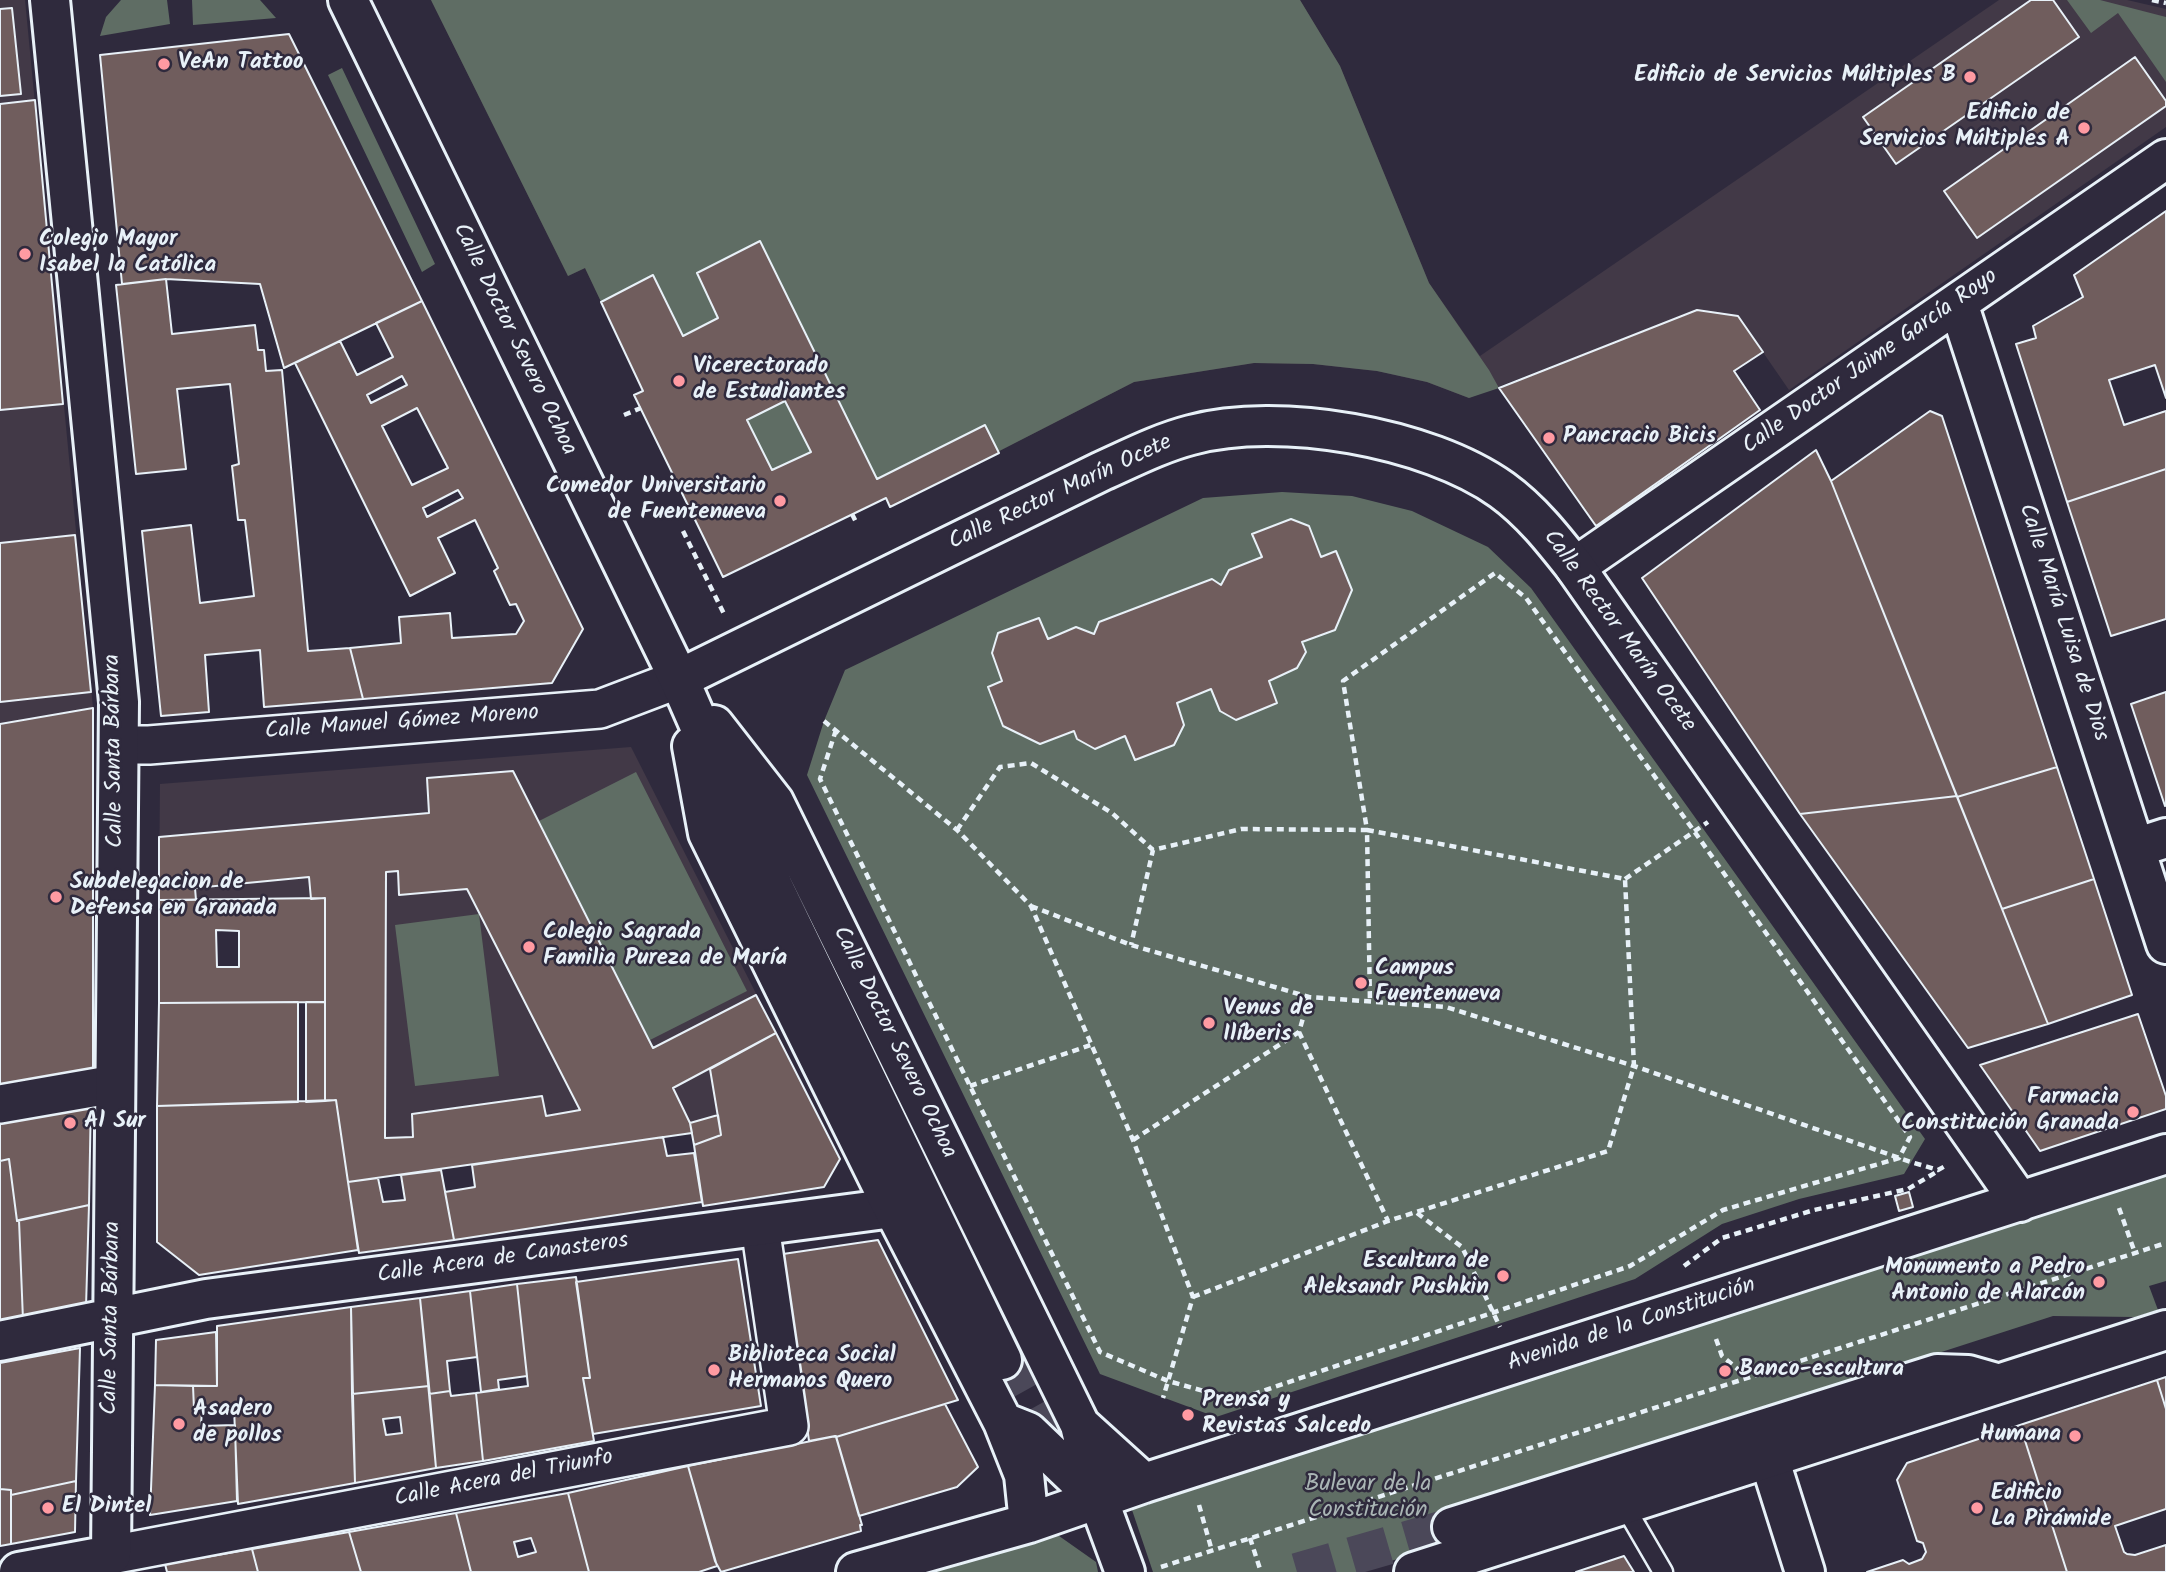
<!DOCTYPE html>
<html>
<head>
<meta charset="utf-8">
<style>
  body { margin:0 }
  canvas { display:block; background:#2f2a3d }
</style>
</head>
<body>
<canvas width="2166" height="1572"></canvas>
<script>
const context = document.querySelector('canvas').getContext('2d');
context.lineJoin = 'round';
function fillPath(path, color) {
  context.fillStyle = color;
  context.fill(path, 'evenodd');
}
function trace(path, color, width, dash) {
  context.strokeStyle = color;
  context.lineWidth = width;
  context.lineCap = dash ? 'butt' : 'round';
  context.setLineDash(dash || []);
  context.stroke(path);
}
function drawText(font, color, halo, rows, align = 'center') {
  context.font = font + ' Kalam,sans-serif';
  context.lineWidth = 5;
  context.setLineDash([]);
  context.textBaseline = 'middle';
  context.strokeStyle = halo;
  context.fillStyle = color;
  for (const [text, x, y, turn = 0] of rows) {
    context.save();
    context.translate(x, y);
    context.rotate((+turn || 0) * Math.PI / 180);
    context.textAlign = isNaN(turn) ? turn : align;
    if (halo) context.strokeText(text, 0, 0);
    context.fillText(text, 0, 0);
    context.restore();
  }
}
const built = new Path2D(`
  M0,0H25L93,708L0,724Z
  M431,0H1300L1340,66L1429,283L1480,356L1999,0H2127L2166,9V127L1789,390L1738,316L1697,310L1469,398L1427,382L1377,371L1313,364L1254,363L1134,382L890,507L885,498L723,577L634,395L643,390L585,268L568,276Z
  M631,747L776,1033L710,1069L718,1115L692,1133L348,1182L336,1101L298,899L159,900L160,784Z`);
const green = new Path2D(`
  M121,0H167L170,24L100,36L106,17Z
  M192,0H260L276,18L193,25Z
  M431,0H1300L1340,66L1429,283L1489,370L1499,388L1469,398L1427,382L1377,371L1313,364L1254,363L1134,382L890,507L885,498L723,577L634,395L643,390L585,268L568,276Z
  M2067,0H2100L2166,17V82L2118,13L2091,33Z
  M342,68L435,264L422,272L328,75Z
  M1282,492L1352,496L1412,511L1488,547L1531,588L1925,1139L1904,1174L1799,1199L1722,1224L1635,1279L1216,1417L1100,1374L807,775L824,721L845,670L1203,498Z
  M636,772L747,991L650,1040L539,821Z
  M479,914L499,1076L415,1086L395,925Z
  M2166,1172V1281L2149,1286L2158,1310L2135,1317L2053,1316L1446,1512L1455,1541L1356,1572H1153L1131,1507Z
  M1052,1531L1096,1562L1098,1572H914Z`);
const building = new Path2D(`
  M2031,0H2053L2079,37L1896,164L1863,117Z
  M12,8L21,94L0,96V9Z
  M289,34L422,301L284,368L260,284L166,279L122,284L100,55Z
  M2135,57L2166,101V106L1977,238L1944,191Z
  M35,100L63,404L0,410V104Z
  M2166,211V398L2155,365L2109,380L2124,425L2166,411V469L2067,502L2016,344L2036,338L2033,326L2083,297L2074,275Z
  M760,241L877,479L985,425L999,453L890,507L886,498L723,577L634,395L643,391L601,302L653,275L683,336L718,318L697,273ZM785,401L811,452L772,470L747,420Z
  M166,279L172,334L255,325L258,350H264L266,371L282,370L308,651L350,648L363,699L264,707L260,650L205,655L209,712L161,716L142,531L191,525L200,603L254,596L245,520H238L232,466L239,464L230,384L177,389L186,469L136,474L116,285Z
  M422,301L583,629L552,683L363,699L350,648L401,643L399,617L450,613L452,638L516,634L524,621L516,604L510,605L508,601L494,571L498,568L475,520L438,538L455,573L410,596L295,363L340,341L357,375L393,357L376,323ZM402,376L407,385L371,403L367,395ZM417,408L448,468L412,485L382,426ZM458,490L463,498L427,517L423,508Z
  M1697,310L1738,316L1763,352L1734,371L1760,410L1596,526L1499,388Z
  M1930,411L1942,416L2057,767L1957,797L1831,481Z
  M1816,450L1831,481L1957,796L1800,814L1642,578Z
  M2166,469V619L2111,636L2067,502Z
  M1291,519L1309,526L1321,557L1336,551L1352,590L1335,630L1302,642L1306,652L1297,668L1269,681L1277,703L1236,720L1220,711L1211,689L1177,703L1184,725L1174,745L1135,760L1125,736L1095,749L1077,739L1074,731L1040,744L1003,726L988,687L1002,681L992,653L998,633L1039,618L1048,639L1076,627L1094,634L1099,622L1212,579L1221,585L1229,570L1262,557L1252,534Z
  M75,535L91,692L0,702V543Z
  M2166,692V805L2165,806L2131,704Z
  M93,708V1076L0,1093V724Z
  M2057,767L2094,879L2002,909L1957,797Z
  M513,771L653,1048L756,995L776,1033L673,1088L690,1123L692,1133L348,1182L336,1100L325,1101V898L311,899L309,877L195,888L196,900H159V837L429,813L427,778ZM398,871L399,895L467,889L580,1110L546,1116L542,1096L412,1114L413,1137L385,1138L386,872Z
  M1957,796L2048,1024L1968,1048L1800,814Z
  M2094,879L2132,995L2048,1024L2002,909Z
  M325,898V1002L159,1003V900ZM216,930L239,931V967H217Z
  M298,1002V1102L157,1106L159,1003Z
  M306,1002H325V1101L306,1102Z
  M2138,1014L2166,1096V1109L2040,1151L1980,1065Z
  M776,1033L840,1159L824,1187L703,1206L694,1145L721,1135L710,1069Z
  M91,1097L89,1205L17,1221L9,1159L0,1161V1113Z
  M336,1100L358,1250L199,1275L157,1242V1106Z
  M718,1115L721,1135L694,1145L690,1123Z
  M663,1137L667,1156L694,1153L702,1202L454,1240L445,1192L475,1187L472,1165Z
  M9,1159L17,1221L19,1220L23,1320L0,1324V1161Z
  M441,1170L454,1240L359,1253L348,1182L378,1178L383,1202L405,1200L401,1175Z
  M1909,1192L1913,1207L1899,1211L1895,1196Z
  M89,1205L86,1307L23,1320L19,1220Z
  M878,1240L958,1400L836,1437L835,1436L809,1441L783,1254Z
  M738,1259L761,1406L593,1434L583,1378H590L576,1282Z
  M576,1277L590,1378H583L594,1441L483,1461L476,1393L528,1386L517,1284Z
  M517,1284L527,1376L498,1380L499,1389L481,1392L470,1291Z
  M470,1291L477,1357L447,1361L450,1391L429,1394L420,1298Z
  M420,1298L429,1386L352,1394L351,1307Z
  M351,1307L355,1483L238,1504L234,1408L194,1409L193,1386H217V1326Z
  M216,1332L217,1386L155,1385L156,1340Z
  M80,1348L76,1481L11,1495V1490L0,1489V1363Z
  M2166,1377V1409L2157,1380Z
  M2157,1380L2166,1409V1509L2115,1526L2124,1552L2127,1554L2135,1555L2166,1545V1572H2067L2020,1425Z
  M155,1385L193,1386L194,1409H202L201,1426L235,1425L237,1501L150,1515Z
  M429,1386L436,1468L355,1483L352,1394ZM400,1417L402,1433L386,1435L383,1419Z
  M450,1391L451,1396L476,1393L483,1461L436,1468L429,1394Z
  M945,1404L978,1467L957,1487L859,1516L836,1437Z
  M2020,1425L2067,1572H1867L1903,1560L1909,1564L1922,1559L1926,1552L1923,1543L1917,1541L1897,1480L1907,1463Z
  M836,1436L862,1525H860L861,1531L721,1572L715,1561L688,1466Z
  M688,1466L717,1566L699,1572H589L568,1493Z
  M76,1481L75,1532L11,1544V1495Z
  M0,1489L11,1490V1544L0,1546Z
  M568,1493L589,1572H471L456,1513ZM531,1538L536,1552L518,1557L514,1542Z
  M456,1513L471,1572H361L349,1532Z
  M349,1532L361,1572H258L252,1549Z
  M252,1549L258,1572H167L165,1564Z
  M1624,1556L1634,1572H1576Z`);
const primaryTunnel = new Path2D(`
  M1002,1360L1057,1459
  M1297,1572L1452,1527`);
const path = new Path2D(`
  M2152,0L2166,3
  M624,415L641,408
  M852,514L856,522
  M683,531L724,614
  M824,721L957,830L1031,906L1133,1140L1193,1297L1163,1398
  M836,730L820,779L1100,1352L1168,1381L1236,1400L1630,1266L1723,1210L1899,1158L1910,1137L1694,831L1526,598L1495,573L1343,681L1367,830L1241,829L1153,850L1131,945
  M957,830L1000,767L1031,763L1112,813L1153,850
  M1625,879L1708,822
  M1031,906L1131,945L1309,997L1446,1007L1634,1066L1911,1162L1938,1170L1947,1165
  M1299,1032L1388,1221
  M970,1086L1091,1045
  M1133,1140L1299,1032L1309,997
  M2119,1208L2135,1253
  M1417,1213L1462,1247L1500,1327
  M1684,1266L1722,1238L1814,1210L1908,1189L1938,1171
  M1193,1297L1388,1221L1608,1151L1634,1066L1625,879L1367,830L1370,1003
  M1716,1339L1722,1356L1747,1377
  M1199,1505L1212,1551
  M1250,1538L1261,1572
  M1161,1567L2166,1243`);
const lane = new Path2D(`
  M1624,1505L1663,1572`);
const street = new Path2D(`
  M120,745H149L600,709L679,679
  M0,1104L115,1084
  M111,1555L789,1426L760,1226`);
const secondary = new Path2D(`
  M1958,303L2166,944
  M1575,567L2166,159
  M2135,848L2166,838
  M0,1341L206,1299L893,1208
  M1769,1458L1805,1572
  M19,1572L111,1555L119,702L50,0`);
const primary = new Path2D(`
  M348,0L679,679L739,816L1002,1360
  M679,679L1102,471C1131,458 1160,443 1191,435C1279,411 1428,437 1502,490C1531,511 1553,539 1575,567L2020,1202
  M714,725L774,802L1054,1372L1080,1425L1098,1499L1125,1572
  M692,746L708,833L893,1208L1003,1422L1024,1475L1029,1523
  M1003,1422L1028,1432L1098,1499
  M1080,1425L1144,1483
  M1452,1527L1937,1374L1968,1375L1996,1383
  M856,1572L1029,1523L1144,1483L2166,1154
  M1414,1572L2166,1330`);
const markers = [
  [164,64,7,"#ff9aa2"],
  [1970,77,7,"#ff9aa2"],
  [2084,128,7,"#ff9aa2"],
  [25,254,7,"#ff9aa2"],
  [679,381,7,"#ff9aa2"],
  [1549,438,7,"#ff9aa2"],
  [780,501,7,"#ff9aa2"],
  [56,897,7,"#ff9aa2"],
  [529,947,7,"#ff9aa2"],
  [1361,983,7,"#ff9aa2"],
  [1209,1023,7,"#ff9aa2"],
  [2133,1112,7,"#ff9aa2"],
  [70,1123,7,"#ff9aa2"],
  [1503,1276,7,"#ff9aa2"],
  [2099,1282,7,"#ff9aa2"],
  [714,1370,7,"#ff9aa2"],
  [1725,1371,7,"#ff9aa2"],
  [1188,1415,7,"#ff9aa2"],
  [179,1424,7,"#ff9aa2"],
  [2075,1436,7,"#ff9aa2"],
  [48,1508,7,"#ff9aa2"],
  [1977,1508,7,"#ff9aa2"]
];
const poiNames = [
  ["VeAn Tattoo",178,64],
  ["Edificio de Servicios Múltiples B",1956,77,"right"],
  ["Edificio de",2070,115,"right"],
  ["Servicios Múltiples A",2070,141,"right"],
  ["Colegio Mayor",39,241],
  ["Isabel la Católica",39,267],
  ["Vicerectorado",693,368],
  ["de Estudiantes",693,394],
  ["Pancracio Bicis",1563,438],
  ["Comedor Universitario",766,488,"right"],
  ["de Fuentenueva",766,514,"right"],
  ["Subdelegacion de",70,884],
  ["Defensa en Granada",70,910],
  ["Colegio Sagrada",543,934],
  ["Familia Pureza de María",543,960],
  ["Campus",1375,970],
  ["Fuentenueva",1375,996],
  ["Venus de",1223,1010],
  ["Ilíberis",1223,1036],
  ["Farmacia",2119,1099,"right"],
  ["Constitución Granada",2119,1125,"right"],
  ["Al Sur",84,1123],
  ["Escultura de",1489,1263,"right"],
  ["Aleksandr Pushkin",1489,1289,"right"],
  ["Monumento a Pedro",2085,1269,"right"],
  ["Antonio de Alarcón",2085,1295,"right"],
  ["Biblioteca Social",728,1357],
  ["Hermanos Quero",728,1383],
  ["Banco-escultura",1739,1371],
  ["Prensa y",1202,1402],
  ["Revistas Salcedo",1202,1428],
  ["Asadero",193,1411],
  ["de pollos",193,1437],
  ["Humana",2061,1436,"right"],
  ["Edificio",1991,1495],
  ["La Pirámide",1991,1521],
  ["El Dintel",62,1508]
];
const streetNames = [
  ["Calle Doctor Severo Ochoa",513,340,64],
  ["Calle Doctor Jaime García Royo",1871,363,-35],
  ["Calle Rector Marín Ocete",1061,494,-25],
  ["Calle María Luisa de Dios",2062,623,72],
  ["Calle Rector Marín Ocete",1618,632,54],
  ["Calle Manuel Gómez Moreno",402,724,-4],
  ["Calle Santa Bárbara",116,751,-91],
  ["Calle Doctor Severo Ochoa",893,1043,64],
  ["Calle Acera de Canasteros",503,1260,-8],
  ["Calle Santa Bárbara",113,1318,-89],
  ["Avenida de la Constitución",1632,1326,-18],
  ["Calle Acera del Triunfo",504,1480,-11]
];
const parkNames = [
  ["Bulevar de la",1368,1486],
  ["Constitución",1368,1512]
];
fillPath(built, '#423947');
fillPath(green, '#5f6d64');
fillPath(building, '#705d5d');
trace(building, '#e8f1f8', 2);
trace(primaryTunnel, '#4b4859', 38, [38, 19]);
trace(lane, '#e8f1f8', 23);
trace(street, '#e8f1f8', 42);
trace(secondary, '#e8f1f8', 44);
trace(primary, '#e8f1f8', 44);
trace(path, '#e8f1f8', 4.5, [7, 5]);
trace(lane, '#2f2a3d', 18);
trace(street, '#2f2a3d', 37);
trace(secondary, '#2f2a3d', 38);
trace(primary, '#2f2a3d', 38);
for (const [x, y, r, color] of markers) {
  const dot = new Path2D();
  dot.arc(x, y, r, 0, 2 * Math.PI);
  context.fillStyle = color;
  context.fill(dot);
  trace(dot, '#2f2a3d', 2.5);
}
drawText('bold 23px', '#e8f1f8', '#2f2a3d', poiNames, 'left');
drawText('23px', '#e8f1f8', '#2f2a3d', streetNames);
drawText('23px', '#aab6b5', '#2f2a3d', parkNames);
</script>
</body>
</html>
